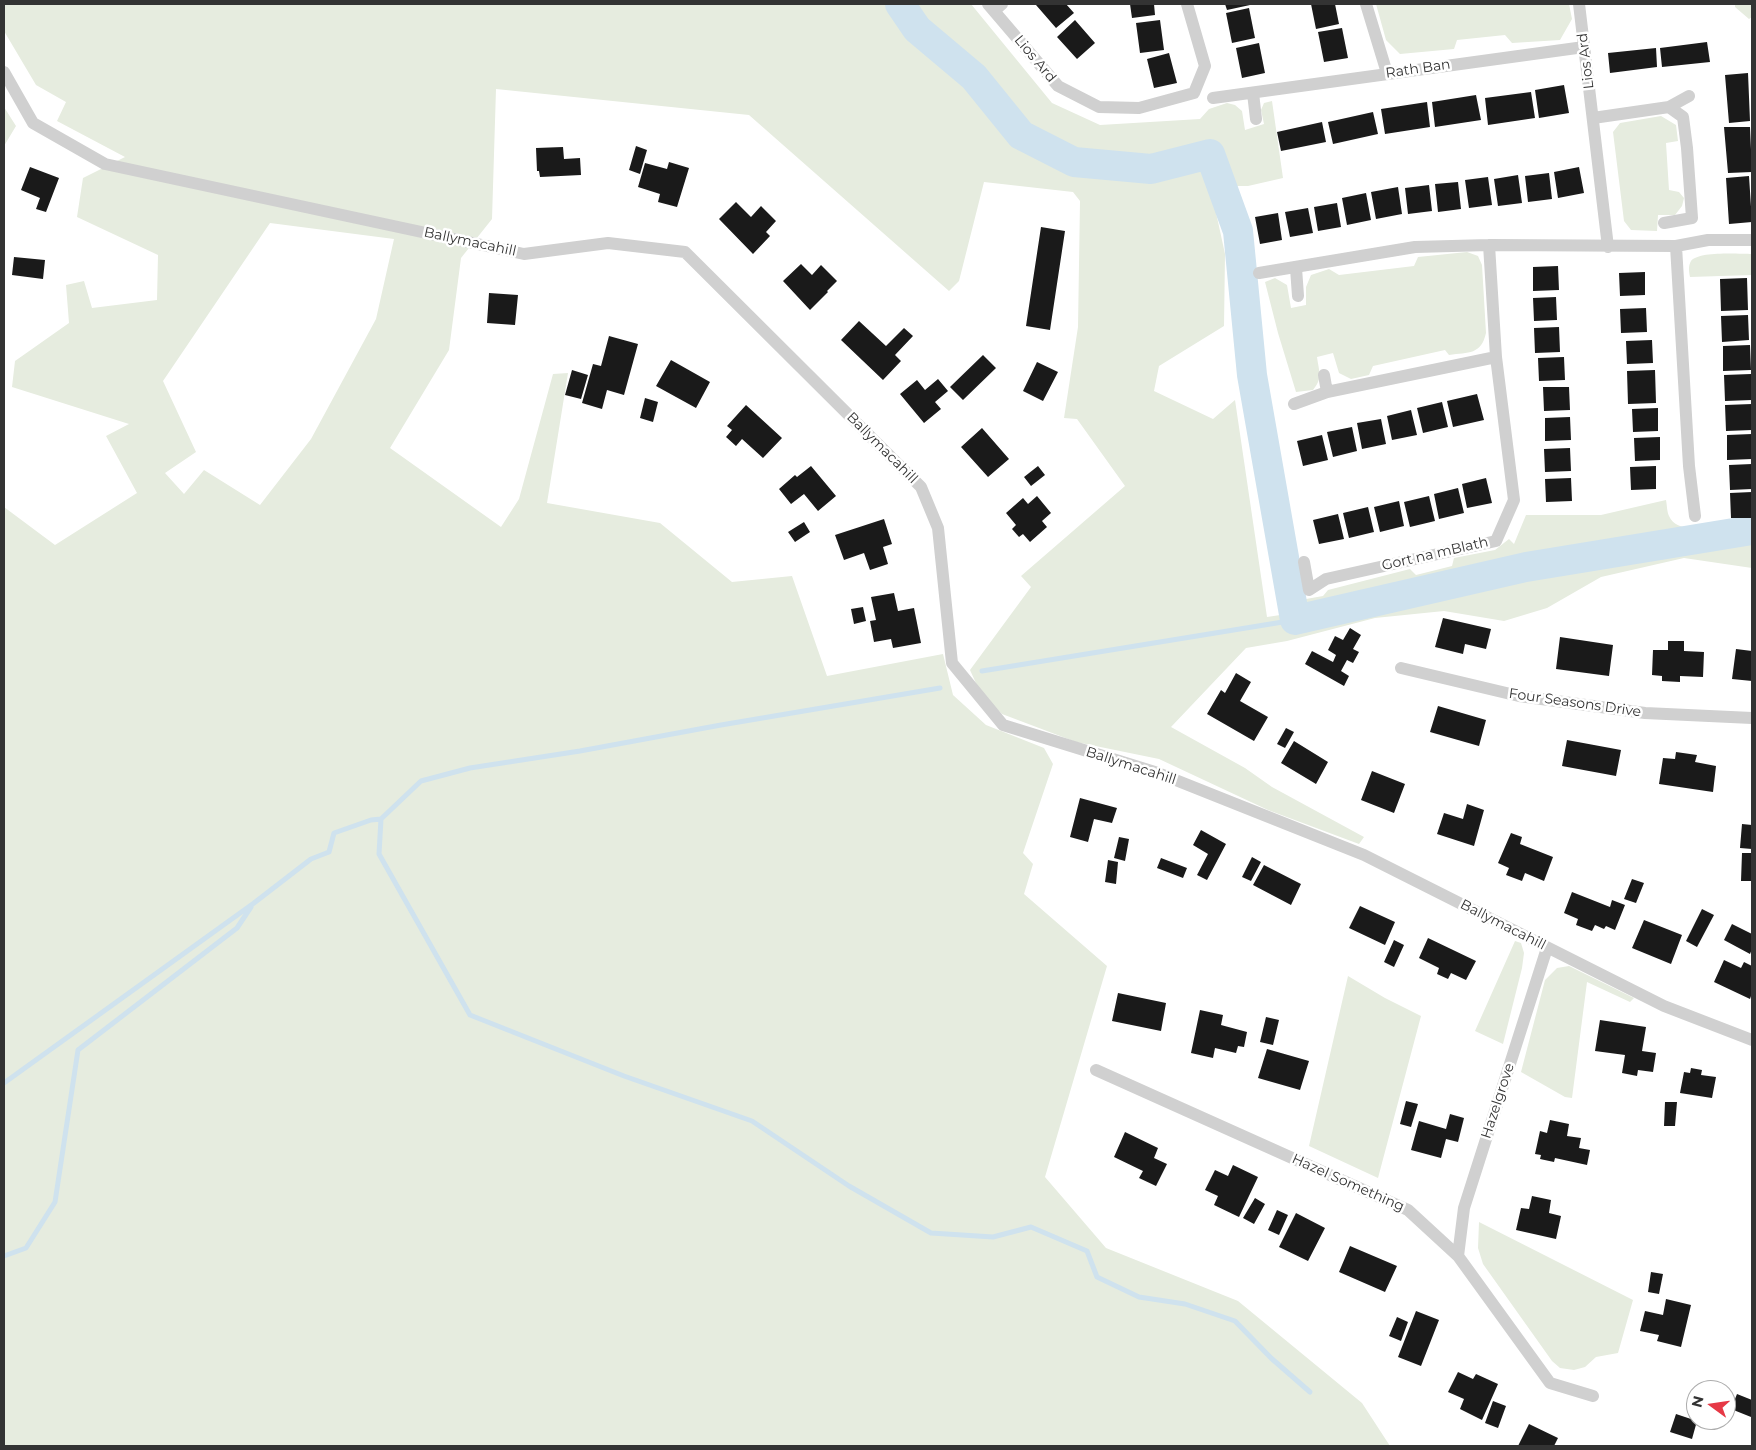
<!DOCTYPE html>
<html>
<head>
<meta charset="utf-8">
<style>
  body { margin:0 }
  #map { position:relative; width:1756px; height:1450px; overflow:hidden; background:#fff; font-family:Montserrat,sans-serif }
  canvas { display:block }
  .frame { position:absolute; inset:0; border:5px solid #333; pointer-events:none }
  .north { position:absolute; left:1686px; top:1380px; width:50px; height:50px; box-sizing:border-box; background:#fff; border:1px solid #adadad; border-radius:50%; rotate:284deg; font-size:14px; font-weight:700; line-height:20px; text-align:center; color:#333 }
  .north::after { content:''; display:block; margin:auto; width:18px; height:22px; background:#e63946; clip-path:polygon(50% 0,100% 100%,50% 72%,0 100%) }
</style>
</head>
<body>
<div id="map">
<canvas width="1756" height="1450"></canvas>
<div class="frame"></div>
<div class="north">N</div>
</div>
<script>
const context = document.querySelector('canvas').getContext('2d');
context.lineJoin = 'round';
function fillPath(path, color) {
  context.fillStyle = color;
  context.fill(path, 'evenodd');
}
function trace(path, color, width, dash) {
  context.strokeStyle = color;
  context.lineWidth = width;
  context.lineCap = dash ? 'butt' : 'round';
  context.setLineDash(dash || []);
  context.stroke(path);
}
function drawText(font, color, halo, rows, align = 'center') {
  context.font = font + ' Montserrat,sans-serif';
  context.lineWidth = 5;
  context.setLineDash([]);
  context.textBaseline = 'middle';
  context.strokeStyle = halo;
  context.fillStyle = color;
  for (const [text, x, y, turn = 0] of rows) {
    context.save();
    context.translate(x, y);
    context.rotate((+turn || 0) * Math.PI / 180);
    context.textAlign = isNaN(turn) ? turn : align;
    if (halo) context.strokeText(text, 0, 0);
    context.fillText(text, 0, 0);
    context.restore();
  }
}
const green = new Path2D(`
  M4,4H971L1052,103L1100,125L1200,119L1209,109L1227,103L1235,105L1242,111L1245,130L1264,124L1261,110L1264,103L1272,101L1283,178L1248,186H1232L1228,166L1207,171L1225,254L1224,326L1159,366L1154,391L1213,419L1235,400L1267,617L1300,612L1606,552L1300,607L1291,552H1295L1306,599L1323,596L1328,590L1410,569L1416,575L1452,566L1454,558L1495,550L1509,539L1514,544L1526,515H1601L1666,500C1667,505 1667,512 1669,516C1676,532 1698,528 1711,524L1716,531L1752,524V568L1684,558L1601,577L1547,608L1504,621L1444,611L1375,618L1287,641L1246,648L1171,727L1245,768L1272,787L1364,837L1359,844L1268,810L1159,759L1076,742L1002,714L980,692L970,670L1031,587L1021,576L1125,486L1077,419L1064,418L1078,327L1080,201L1073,192L984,182L959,281L949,291L749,115L496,89L492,219L461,258L449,350L390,448L501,527L519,499L553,374L568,373L547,503L660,523L732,582L792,576L827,676L943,654L953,695L986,725L1044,748L1053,764L1023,853L1033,864L1024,894L1107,966L1045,1177L1106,1248L1238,1301L1362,1403L1390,1446H4V507L55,545L137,493L106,436L129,424L12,387L15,361L69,323L66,285L84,281L92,308L157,300L158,255L77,217L83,178L125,157L57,121L66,102L36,85L4,31ZM270,223L394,239L376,319L311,439L260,505L204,470L184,494L165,473L196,452L163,381Z
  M1376,4H1569L1572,19L1560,40L1512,43L1505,35L1457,40L1454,49L1400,54L1386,40Z
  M1735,4H1752V17L1749,19L1735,7Z
  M4,107L16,126L4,146Z
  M1661,116L1676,125L1678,141L1666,143L1669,190L1679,192L1684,198L1682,206L1675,215H1658L1657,231L1631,230L1624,221L1613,132L1620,123Z
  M1467,252L1478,256L1482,265L1486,333C1481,355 1469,352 1449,355L1445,350L1373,366L1369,375L1351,379L1339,373L1333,353L1317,357C1319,372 1323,378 1313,390L1296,392L1278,333L1265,282L1275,278L1287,285L1291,308L1306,305V287L1311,275L1329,269L1339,275L1414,266L1418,257Z
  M1752,254V275L1690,277C1689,272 1688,266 1691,261C1699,251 1739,254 1752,254Z
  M1515,941L1521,943L1524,953L1522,968L1503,1044L1475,1031Z
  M1569,966L1634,998L1630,1002L1587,982L1572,1098L1565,1097L1521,1072L1545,980L1557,968Z
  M1348,976L1385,998L1421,1016L1378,1178L1309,1146Z
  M1479,1222L1633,1300L1618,1353L1596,1357L1585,1367L1574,1370L1560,1368L1552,1361L1483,1264L1478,1248Z`);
const stream = new Path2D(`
  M982,671L1295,620
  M940,688L721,725L580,751L470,768L421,781L381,819L379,854L470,1015L624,1076L752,1121L849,1186L931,1233L993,1237L1031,1227L1087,1251L1097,1277L1139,1297L1185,1304L1235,1321L1271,1358L1310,1392
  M4,1083L254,903L311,859L329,852L334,833L371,820L381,819
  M4,1256L26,1248L55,1202L78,1050L237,928L251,907`);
const river = new Path2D(`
  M900,4L917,29L974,77L1021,135L1074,162L1151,169L1210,154L1238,231L1252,375L1295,620L1526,567L1752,530`);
const building = new Path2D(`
  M1037,4H1066L1074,13L1056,28L1036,5Z
  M1130,4H1154L1155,15L1132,18Z
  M1225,4H1250V5L1227,10Z
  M1311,4H1335L1339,24L1316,29Z
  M1249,8L1255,38L1232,43L1226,13Z
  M1075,20L1095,43L1077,59L1057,37Z
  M1160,20L1164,50L1140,53L1136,23Z
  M1342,28L1348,58L1324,62L1318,32Z
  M1707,42L1710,62L1662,67L1660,48Z
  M1259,43L1265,73L1242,78L1236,48Z
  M1656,48L1657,67L1610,73L1608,53Z
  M1169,53L1177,83L1154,88L1147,59Z
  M1748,73L1750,121L1729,123L1725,75Z
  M1564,85L1569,113L1539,118L1535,90Z
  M1531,92L1535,118L1488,125L1485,98Z
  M1476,95L1481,120L1435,127L1432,102Z
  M1427,102L1430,127L1385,134L1381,109Z
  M1373,112L1378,134L1333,144L1328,122Z
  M1322,122L1326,142L1281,151L1277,132Z
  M1724,127H1750L1752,172L1728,173Z
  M636,146L647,150L640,174L629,170Z
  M563,147L564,159L580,158L581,175L540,177L539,171H537L536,148Z
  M669,162L689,168L677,207L658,202L660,194L638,187L645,163L667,169Z
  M30,167L59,178L46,212L36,209L40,198L21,190Z
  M1579,167L1584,193L1558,198L1554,172Z
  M1549,173L1552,199L1528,202L1525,176Z
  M1518,175L1522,203L1498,206L1494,179Z
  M1749,176L1752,222L1729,224L1726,178Z
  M1488,177L1492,205L1469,208L1465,180Z
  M1458,182L1461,209L1438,212L1435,184Z
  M1429,185L1432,211L1408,214L1405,188Z
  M1398,187L1402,214L1376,219L1371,192Z
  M1366,193L1371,220L1347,225L1342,198Z
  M736,202L751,217L761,206L776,221L766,232L770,236L753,254L719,219Z
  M1337,203L1341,227L1318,231L1314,207Z
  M1308,208L1313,233L1290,237L1285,212Z
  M1278,213L1282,240L1260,244L1255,217Z
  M1041,227L1065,231L1050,330L1026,326Z
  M14,257L45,260L43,279L12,275Z
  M801,264L812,275L821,265L837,281L827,291L828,292L810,310L783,281Z
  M1558,266L1559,290L1533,291V267Z
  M1645,272V295L1620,296L1619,273Z
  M1747,278L1748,310L1721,311L1720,279Z
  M489,293L518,295L515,325L487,323Z
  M1556,297L1557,320L1534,321L1533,298Z
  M1646,308L1647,332L1621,333L1620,309Z
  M1748,315L1749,340L1722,342L1721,316Z
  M859,321L886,346L904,328L913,336L895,355L901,361L883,380L841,340Z
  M1559,327L1560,352L1535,353L1534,328Z
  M609,336L638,344L624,395L607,390L602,409L582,403L593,364L601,366Z
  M1652,340L1653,363L1627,364L1626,341Z
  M1750,345L1751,370L1723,371V346Z
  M983,355L996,368L963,400L950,387Z
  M1564,357L1565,380L1539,381L1538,358Z
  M671,360L710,382L696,408L656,386Z
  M1037,362L1058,372L1043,401L1023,391Z
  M572,370L588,375L581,399L565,395Z
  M1655,370L1656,403L1628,404L1627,371Z
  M1751,374L1752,400L1725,401L1724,375Z
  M938,379L948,391L935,402L941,409L924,423L900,394L917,380L925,390Z
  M1543,387H1569L1570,410L1544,411Z
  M1477,394L1484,420L1453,427L1447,401Z
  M645,398L658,402L653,422L640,418Z
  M1442,402L1448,427L1423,433L1417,408Z
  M1752,404V430L1726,431L1725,405Z
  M746,405L782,438L763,458L742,439L736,446L726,437L732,430L727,426Z
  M1658,408V431L1633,432L1632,409Z
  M1411,410L1417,435L1392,440L1387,416Z
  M1570,417L1571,440L1545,441V418Z
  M1381,419L1386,444L1362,449L1357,423Z
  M1352,427L1357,451L1333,457L1327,432Z
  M982,428L1009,459L988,477L961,447Z
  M1752,434V459L1727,460V435Z
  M1322,435L1328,460L1303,466L1297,441Z
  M1660,437V460L1635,461L1634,438Z
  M1570,448L1571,471L1545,472L1544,449Z
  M1752,464V489L1730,490L1729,465Z
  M811,466L836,496L818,511L804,494L791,504L779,489L795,475L797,477Z
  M1038,466L1045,475L1031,486L1024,477Z
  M1656,466V489L1631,490L1630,467Z
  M1486,478L1492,503L1467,508L1462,484Z
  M1571,478L1572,501L1546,502L1545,479Z
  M1458,488L1464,513L1439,519L1434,494Z
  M1752,492V518H1731L1730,493Z
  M1037,496L1051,513L1042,521L1047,527L1030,542L1023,534L1019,537L1012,529L1016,525L1006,513L1023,498L1028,504Z
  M1429,496L1435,521L1410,527L1404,502Z
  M1399,501L1404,526L1380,532L1374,507Z
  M1368,507L1374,532L1349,538L1343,513Z
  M1338,514L1344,539L1319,544L1313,520Z
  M884,519L892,544L883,547L888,564L870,570L864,553L844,560L835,535Z
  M804,522L810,532L795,542L788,532Z
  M894,593L898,611L914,608L921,643L893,648L891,639L874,642L870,621L876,620L871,597Z
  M863,607L866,621L854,624L851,609Z
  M1443,618L1491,629L1486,649L1465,644L1463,654L1435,647Z
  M1350,628L1361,635L1353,649L1359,652L1353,663L1347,660L1341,671L1349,676L1344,686L1305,664L1312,651L1333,662L1336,655L1328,650L1335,636L1343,640Z
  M1560,637L1613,645L1609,676L1556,669Z
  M1668,641H1684V651L1704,652L1703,677L1680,676V682L1662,681V676L1652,675L1653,650H1668Z
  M1736,649L1752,651V681L1732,679Z
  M1236,673L1251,682L1240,701L1268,717L1254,741L1207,714L1221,690L1225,693Z
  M1438,706L1486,720L1479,746L1430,732Z
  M1286,728L1294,732L1285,748L1277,744Z
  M1567,740L1621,750L1616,776L1562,766Z
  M1294,741L1328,762L1316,784L1281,763Z
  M1676,752L1697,755L1695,762L1716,766L1713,792L1659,784L1663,758L1675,759Z
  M1372,771L1405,784L1394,813L1361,800Z
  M1080,798L1117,808L1112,823L1094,819L1088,842L1070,837Z
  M1467,804L1484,810L1474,846L1437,834L1444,813L1463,819Z
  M1742,824L1752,825V849L1740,848Z
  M1201,830L1226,844L1207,880L1197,875L1208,854L1193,845Z
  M1511,833L1522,837L1520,844L1553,857L1544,881L1525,873L1522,881L1506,875L1509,868L1498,863Z
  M1119,837L1129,839L1125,861L1114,858Z
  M1742,853H1752V881H1741Z
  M1252,857L1261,862L1251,881L1242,877Z
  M1161,858L1187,868L1183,878L1157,868Z
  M1108,860L1118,862L1116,884L1105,882Z
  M1264,865L1301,884L1291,905L1253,885Z
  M1632,879L1644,883L1636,903L1624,899Z
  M1572,892L1610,907L1612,900L1625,905L1615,930L1606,926L1604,929L1595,925L1592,931L1576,925L1578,919L1564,913Z
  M1360,906L1395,922L1385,945L1349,928Z
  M1702,909L1714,915L1697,947L1686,941Z
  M1644,920L1682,935L1671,964L1632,948Z
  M1732,924L1752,934V949L1750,954L1724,940Z
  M1428,938L1476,961L1466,980L1451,973L1448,979L1437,974L1439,968L1419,958Z
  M1394,940L1404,945L1394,967L1384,962Z
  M1724,960L1741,968L1744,962L1752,966V993L1750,999L1714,982Z
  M1118,993L1166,1003L1161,1031L1112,1021Z
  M1200,1010L1223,1015L1221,1025L1247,1032L1244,1047L1238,1046L1236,1053L1215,1048L1213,1058L1191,1053Z
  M1266,1017L1279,1020L1273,1045L1260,1042Z
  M1600,1020L1646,1027L1642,1051L1656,1053L1653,1072L1638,1070L1637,1076L1622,1073L1625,1055L1595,1051Z
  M1267,1049L1309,1061L1300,1090L1258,1078Z
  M1691,1068L1702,1070L1701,1075L1716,1077L1712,1098L1680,1093L1684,1072L1690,1073Z
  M1406,1101L1418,1104L1411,1127L1400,1124Z
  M1665,1102H1677L1675,1126H1664Z
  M1450,1114L1464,1118L1458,1142L1446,1139L1441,1158L1411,1150L1419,1121L1446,1129Z
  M1550,1120L1569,1124L1567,1136L1581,1138L1579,1148L1590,1150L1587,1165L1555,1158L1554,1162L1540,1159L1541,1155L1535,1154L1540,1131L1547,1133Z
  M1125,1132L1158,1148L1154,1158L1167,1164L1156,1186L1139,1178L1143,1171L1114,1157Z
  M1233,1165L1258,1177L1239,1217L1214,1205L1218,1196L1205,1190L1215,1170L1228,1176Z
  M1532,1196L1551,1200L1549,1213L1561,1216L1556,1239L1516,1230L1521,1208L1529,1209Z
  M1255,1198L1265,1204L1254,1224L1243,1218Z
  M1277,1210L1288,1215L1279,1235L1268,1230Z
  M1296,1213L1325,1228L1308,1261L1279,1247Z
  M1350,1246L1397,1266L1385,1292L1339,1272Z
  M1651,1272L1663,1274L1659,1294L1648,1292Z
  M1666,1299L1691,1305L1681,1347L1657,1341L1659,1335L1640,1331L1645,1311L1663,1315Z
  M1416,1311L1439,1320L1421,1366L1398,1357Z
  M1397,1317L1408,1322L1401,1341L1389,1336Z
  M1458,1372L1473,1379L1476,1374L1498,1384L1482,1420L1460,1409L1464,1399L1448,1392Z
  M1737,1394L1752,1400L1751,1417L1731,1409Z
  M1493,1401L1506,1406L1498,1428L1485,1423Z
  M1676,1414L1697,1421L1692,1439L1670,1432Z
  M1529,1424L1558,1438L1554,1446H1518Z`);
const minor = new Path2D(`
  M988,4L994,11L1002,4
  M1366,4L1387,73
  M1579,4L1608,247
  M994,11L1058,86L1099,107L1139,108L1194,93L1205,66L1187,4
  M4,72L33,123L105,164L524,254L608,243L685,252L921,487L938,528L952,663L1003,725L1158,773L1364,855L1664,1006L1752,1040
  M1253,93L1256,119
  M1213,98L1584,47
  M1669,107L1689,96
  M1593,118L1669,107L1683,117L1687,148L1692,218L1664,223
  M1296,268L1298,296
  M1259,273L1415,247L1489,245
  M1324,375L1327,392
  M1294,404L1327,392L1496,357
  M1695,516L1689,466L1676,246L1708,240H1752
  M1304,562L1309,590L1326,579L1496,541L1514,500L1496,357L1489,245L1676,246
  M1401,668L1519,696L1645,713L1752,718
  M1096,1070L1408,1210L1458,1256L1550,1383L1593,1396
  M1458,1256L1464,1208L1547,948`);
const streetNames = [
  ["Lios Ard",1035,59,50],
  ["Lios Ard",1586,61,-97],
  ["Rath Ban",1418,69,-8],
  ["Ballymacahill",470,242,12],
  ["Ballymacahill",882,448,45],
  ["Gort na mBlath",1435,554,-13],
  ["Four Seasons Drive",1575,703,8],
  ["Ballymacahill",1131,766,18],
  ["Ballymacahill",1503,925,27],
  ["Hazelgrove",1498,1101,-72],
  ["Hazel Something",1348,1183,24]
];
fillPath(green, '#e6ecdf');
trace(stream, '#cfe2ee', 5);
trace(river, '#cfe2ee', 30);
fillPath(building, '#1a1a1a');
trace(minor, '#d0d0d0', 12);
drawText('14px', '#333', '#fff', streetNames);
</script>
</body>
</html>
